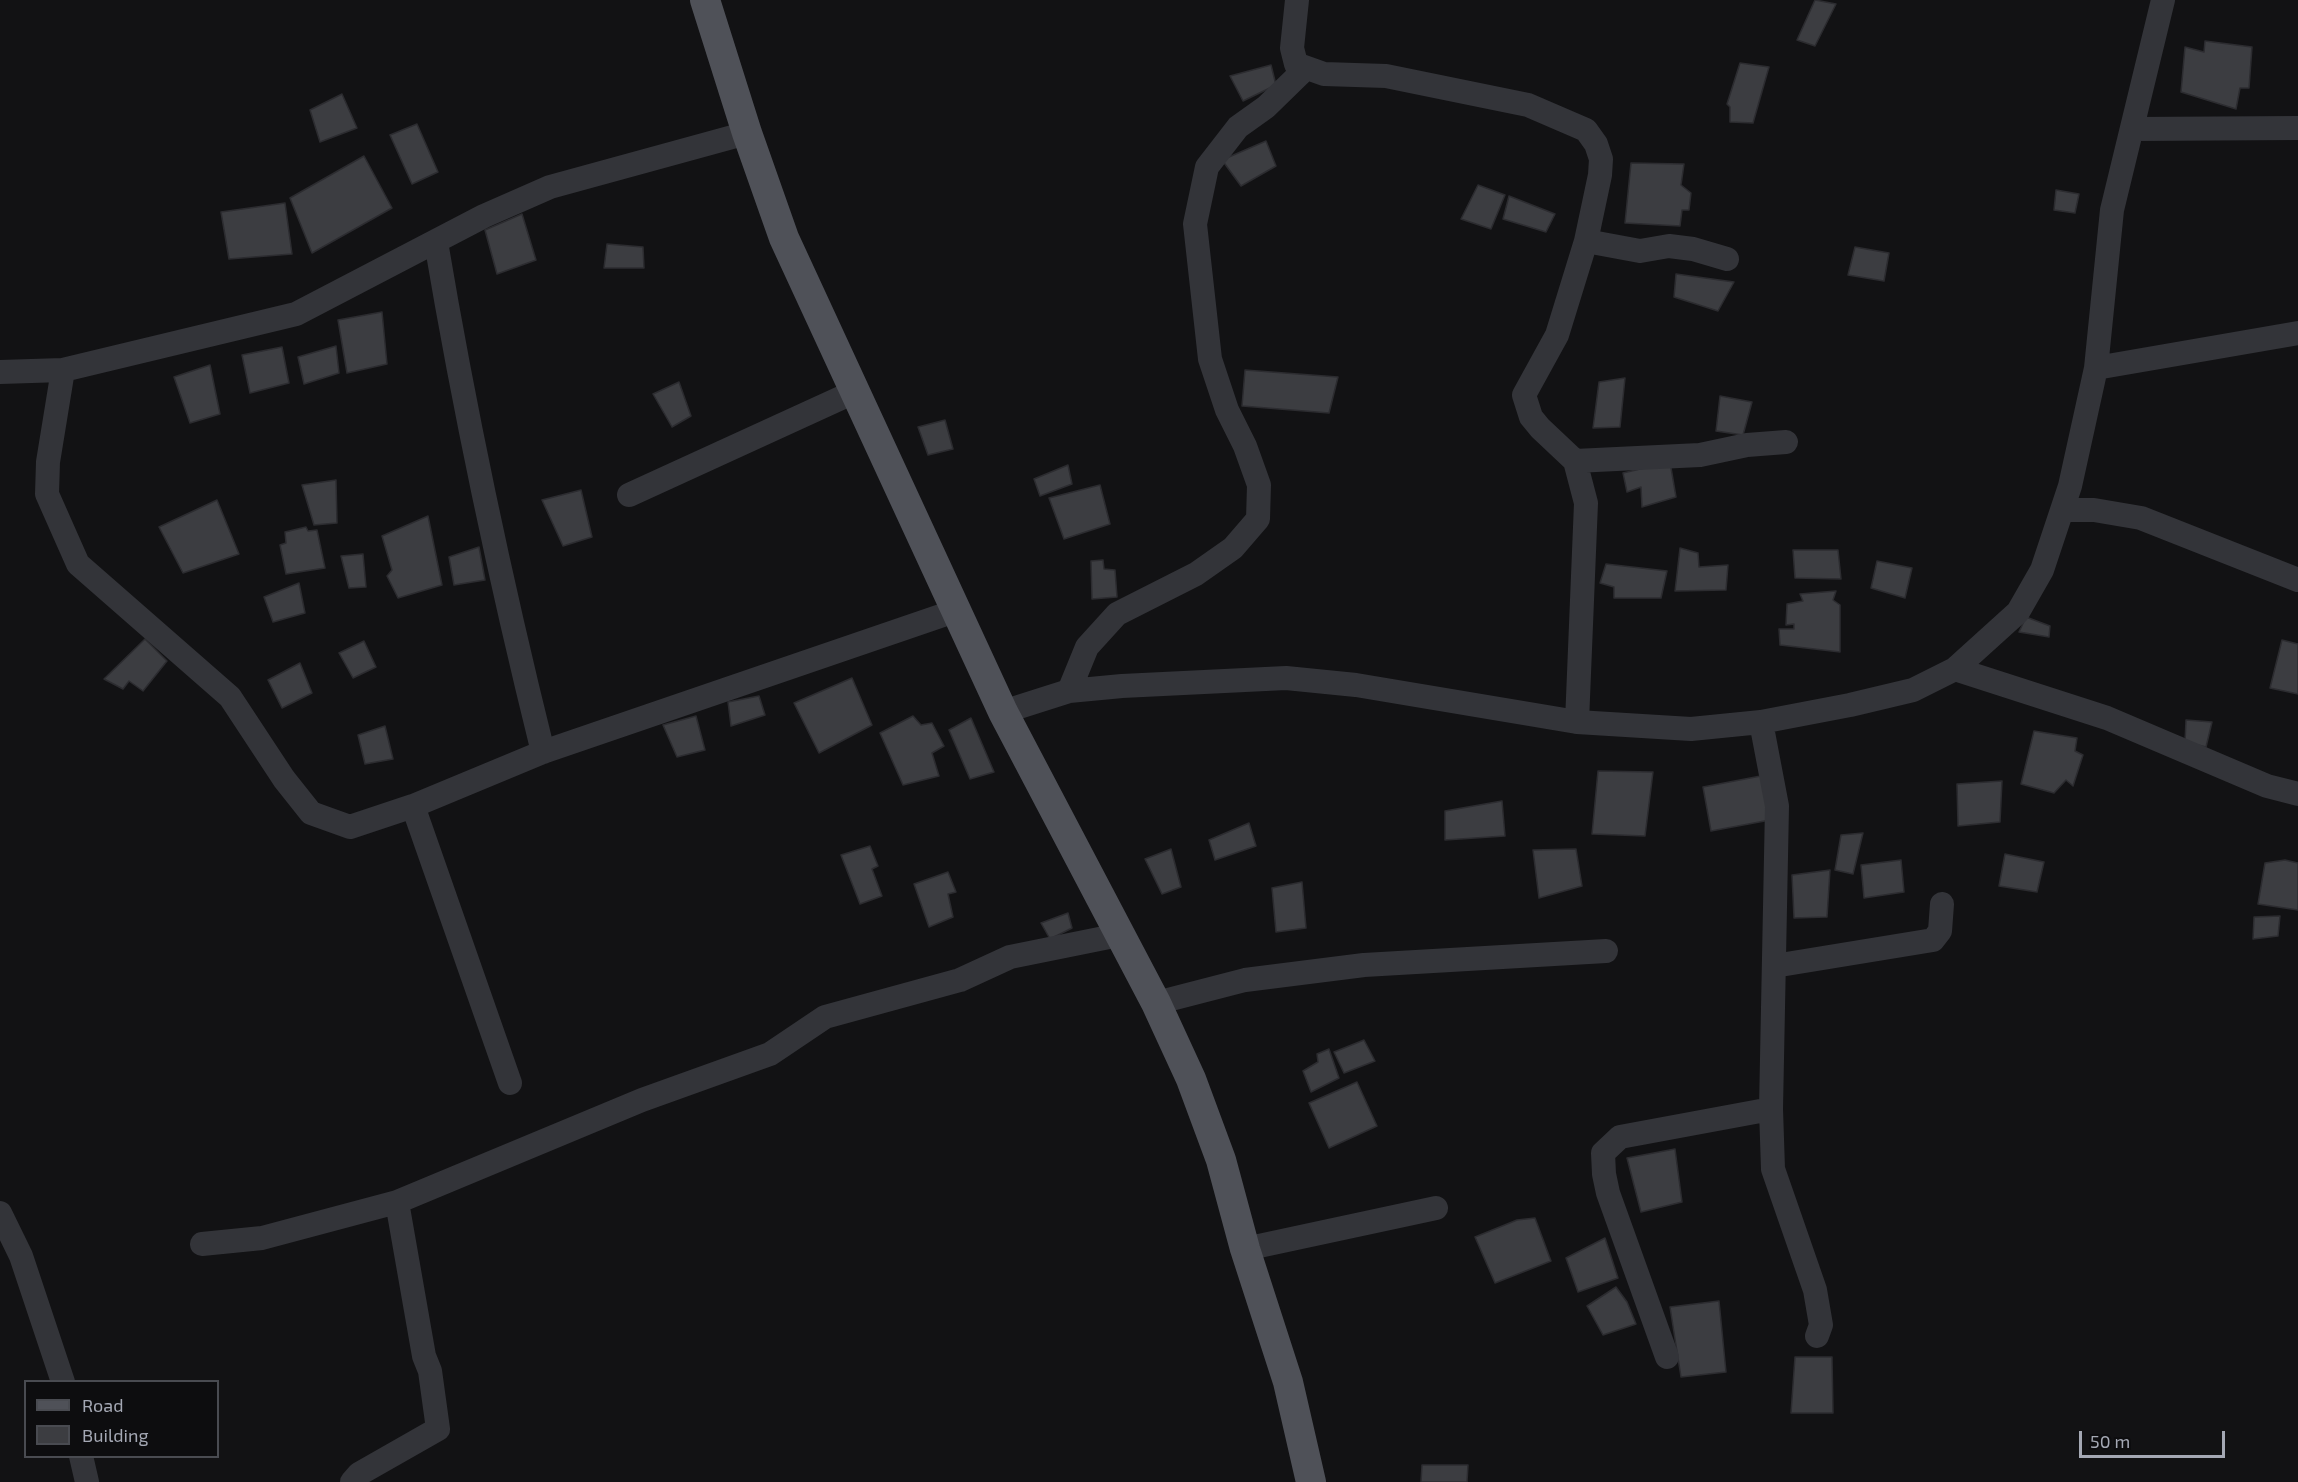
<!DOCTYPE html>
<html>
<head>
<meta charset="utf-8">
<style>
  body { margin:0 }
  #map { position:relative; width:2298px; height:1482px; overflow:hidden; background:#121214; font-family:"Exo 2",sans-serif }
  canvas { display:block }
  .legend { position:absolute; left:24px; top:1380px; width:195px; height:78px; box-sizing:border-box; background:#0d0d0f; border:2px solid #494b51; margin:0; padding:8px 10px; list-style:none; font-size:18px; color:#a4a8b4 }
  .legend li { display:flex; align-items:center; gap:12px; height:30px }
  .legend b { width:30px; border:2px solid #494b51 }
  .scale { position:absolute; left:2079px; top:1431px; width:146px; height:27px; box-sizing:border-box; border:3px solid #a4a8b4; border-top:0; padding-left:8px; font-size:18px; line-height:21px; white-space:nowrap; color:#a4a8b4; -webkit-text-stroke:4px #0d0d0f; paint-order:stroke }
</style>
</head>
<body>
<div id="map">
<canvas width="2298" height="1482"></canvas>
<ul class="legend">
<li><b style="height:8px;background:#4f5158"></b>Road</li>
<li><b style="height:16px;background:#3c3d41"></b>Building</li>
</ul>
<div class="scale">50 m</div>
</div>
<script>
const context = document.querySelector('canvas').getContext('2d');
context.lineJoin = 'round';
function fillPath(path, color) {
  context.fillStyle = color;
  context.fill(path, 'evenodd');
}
function trace(path, color, width, dash) {
  context.strokeStyle = color;
  context.lineWidth = width;
  context.lineCap = dash ? 'butt' : 'round';
  context.setLineDash(dash || []);
  context.stroke(path);
}
const building = new Path2D(`
  M1815,0L1836,4L1815,46L1797,40Z
  M2205,41L2252,47L2249,88H2240L2236,109L2181,92L2185,47L2204,52Z
  M1740,63L1769,67L1753,123L1730,122V107L1727,104Z
  M1271,65L1276,85L1243,101L1230,76Z
  M342,94L357,128L320,142L310,110Z
  M417,124L438,172L412,184L390,135Z
  M1266,141L1276,166L1241,186L1222,160Z
  M364,156L392,208L312,253L290,198Z
  M1631,163L1684,164L1681,185L1691,193L1689,210H1682L1680,226L1625,223Z
  M1478,185L1505,195L1491,229L1461,219Z
  M2056,190L2079,194L2075,213L2054,210Z
  M1509,196L1555,214L1546,232L1503,219Z
  M285,203L292,254L229,259L221,212Z
  M522,214L536,260L497,274L485,230Z
  M607,244L643,247L644,268H604Z
  M1855,247L1889,253L1884,281L1848,275Z
  M1676,274L1734,282L1718,311L1674,297Z
  M382,312L387,364L347,373L338,320Z
  M336,346L339,373L304,384L298,357Z
  M282,347L289,383L250,393L242,355Z
  M210,365L220,414L190,423L174,377Z
  M1245,370L1338,377L1329,413L1242,406Z
  M1625,378L1620,427L1593,428L1599,382Z
  M679,382L691,416L672,427L653,394Z
  M1720,396L1752,402L1743,435L1716,431Z
  M945,420L953,449L928,455L918,427Z
  M1670,462L1676,497L1642,507L1641,487L1627,492L1623,473Z
  M1068,465L1072,484L1040,496L1034,479Z
  M336,480L337,523L314,525L302,485Z
  M1100,485L1110,524L1064,539L1049,498Z
  M581,490L592,537L563,546L542,500Z
  M217,500L239,554L183,573L159,527Z
  M428,516L442,585L398,598L387,576L392,570L382,536Z
  M306,527L308,531L317,530L325,568L286,574L280,545L286,543L285,532Z
  M479,547L485,580L454,585L449,557Z
  M1680,548L1698,553L1699,567L1728,565L1726,590L1675,591Z
  M1793,550H1838L1841,579L1795,578Z
  M363,554L366,587L349,588L341,556Z
  M1103,560L1104,569L1115,570L1117,597L1092,599L1091,561Z
  M1877,561L1912,568L1905,598L1871,588Z
  M1606,564L1667,571L1661,598H1614V587L1600,583Z
  M299,583L305,613L273,622L264,597Z
  M1836,591L1833,600L1840,605V652L1780,645L1779,629H1794V624L1786,625L1787,604L1803,601L1800,594Z
  M2026,617L2050,626L2049,637L2019,632Z
  M145,639L167,661L143,691L129,681L123,689L104,679Z
  M2282,640L2298,644V694L2270,688Z
  M364,641L376,667L353,678L339,653Z
  M300,663L312,693L282,708L268,680Z
  M852,678L872,725L819,753L794,703Z
  M759,696L765,715L731,726L728,702Z
  M696,716L705,750L677,757L663,725Z
  M913,716L921,725L932,723L944,746L932,753L939,776L903,785L880,733Z
  M971,718L994,772L970,779L949,730Z
  M2186,720L2212,722L2206,747L2185,742Z
  M385,726L393,759L365,764L358,735Z
  M2034,731L2077,738L2075,751L2083,755L2073,786L2066,780L2054,793L2021,784Z
  M1598,771L1653,772L1645,836L1592,834Z
  M1766,775L1770,820L1711,831L1703,787Z
  M2002,781L2000,822L1958,826L1957,784Z
  M1502,801L1505,836L1445,840V811Z
  M1249,823L1256,846L1215,860L1209,840Z
  M1863,833L1853,874L1835,870L1841,835Z
  M870,846L878,866L872,869L882,896L860,904L841,855Z
  M1171,849L1181,887L1162,894L1145,859Z
  M1576,849L1582,886L1539,898L1533,850Z
  M2005,854L2044,862L2037,892L1999,886Z
  M1901,860L1904,892L1864,898L1861,865Z
  M2285,860L2298,863V910L2258,904L2265,863Z
  M1830,870L1827,917L1794,918L1792,875Z
  M948,872L956,892L948,894L953,917L929,927L914,884Z
  M1302,882L1306,928L1276,932L1272,888Z
  M1068,913L1072,928L1050,939L1041,923Z
  M2280,916L2278,936L2253,939L2254,917Z
  M1364,1040L1375,1061L1344,1073L1334,1052Z
  M1329,1049L1339,1078L1311,1092L1303,1071L1318,1062L1317,1054Z
  M1357,1082L1377,1126L1329,1148L1309,1103Z
  M1675,1149L1682,1202L1641,1212L1627,1158Z
  M1535,1218L1551,1261L1495,1283L1475,1237L1517,1220Z
  M1605,1238L1618,1278L1578,1292L1566,1258Z
  M1616,1287L1627,1302L1636,1324L1603,1335L1587,1306Z
  M1719,1301L1726,1372L1681,1377L1670,1307Z
  M1795,1357H1832L1833,1413H1791Z
  M1422,1465H1468L1467,1482H1421Z`);
const minor = new Path2D(`
  M1297,0L1292,48L1296,64L1324,74L1386,76L1528,105L1586,130L1596,144L1601,159L1600,175L1586,241L1557,335L1524,395L1531,417L1540,428L1575,461L1586,503L1577,722
  M2134,129L2298,128
  M1586,241L1640,251L1669,246L1693,249L1727,259
  M436,242C465,414 501,583 543,752
  M2096,368L2298,333
  M63,370L48,462L47,494L78,564L230,697L284,779L311,813L350,827L413,806L543,752L955,611
  M0,372L63,370L296,314L484,216L550,187L747,133
  M1575,461L1700,455L1747,445L1786,442
  M629,495L854,392
  M2062,510H2094L2141,518L2298,580
  M1955,669L2107,718L2267,786L2298,794
  M1069,691L1087,647L1117,614L1196,574L1233,548L1258,519L1259,485L1245,446L1227,410L1210,359L1195,224L1207,167L1238,127L1266,107L1305,69
  M1003,712L1069,691L1122,686L1286,678L1356,685L1577,722L1691,729L1761,722L1850,705L1913,690L1955,669L2018,612L2042,570L2070,486L2096,368L2112,210L2163,0
  M1761,722L1777,806L1771,1109L1773,1169L1815,1290L1821,1325L1817,1336
  M413,806L510,1083
  M1774,966L1933,940L1940,931L1942,904
  M1156,1003L1245,980L1364,965L1606,951
  M0,1213L21,1256L63,1382
  M202,1244L262,1238L397,1202L642,1100L770,1054L825,1017L960,980L1010,957L1119,935
  M1245,1249L1436,1208
  M1667,1357L1608,1193L1604,1174L1603,1153L1620,1137L1771,1109
  M81,1456L87,1482
  M352,1482L359,1474L438,1429L430,1371L424,1356L397,1202`);
const major = new Path2D(`
  M705,0L747,133L784,238L1003,712L1156,1003L1191,1079L1221,1160L1245,1249L1288,1382L1311,1482`);
fillPath(building, '#3c3d41');
trace(building, '#2c2c30', 1.5);
trace(minor, '#333439', 24);
trace(major, '#4f5158', 30);
</script>
</body>
</html>
